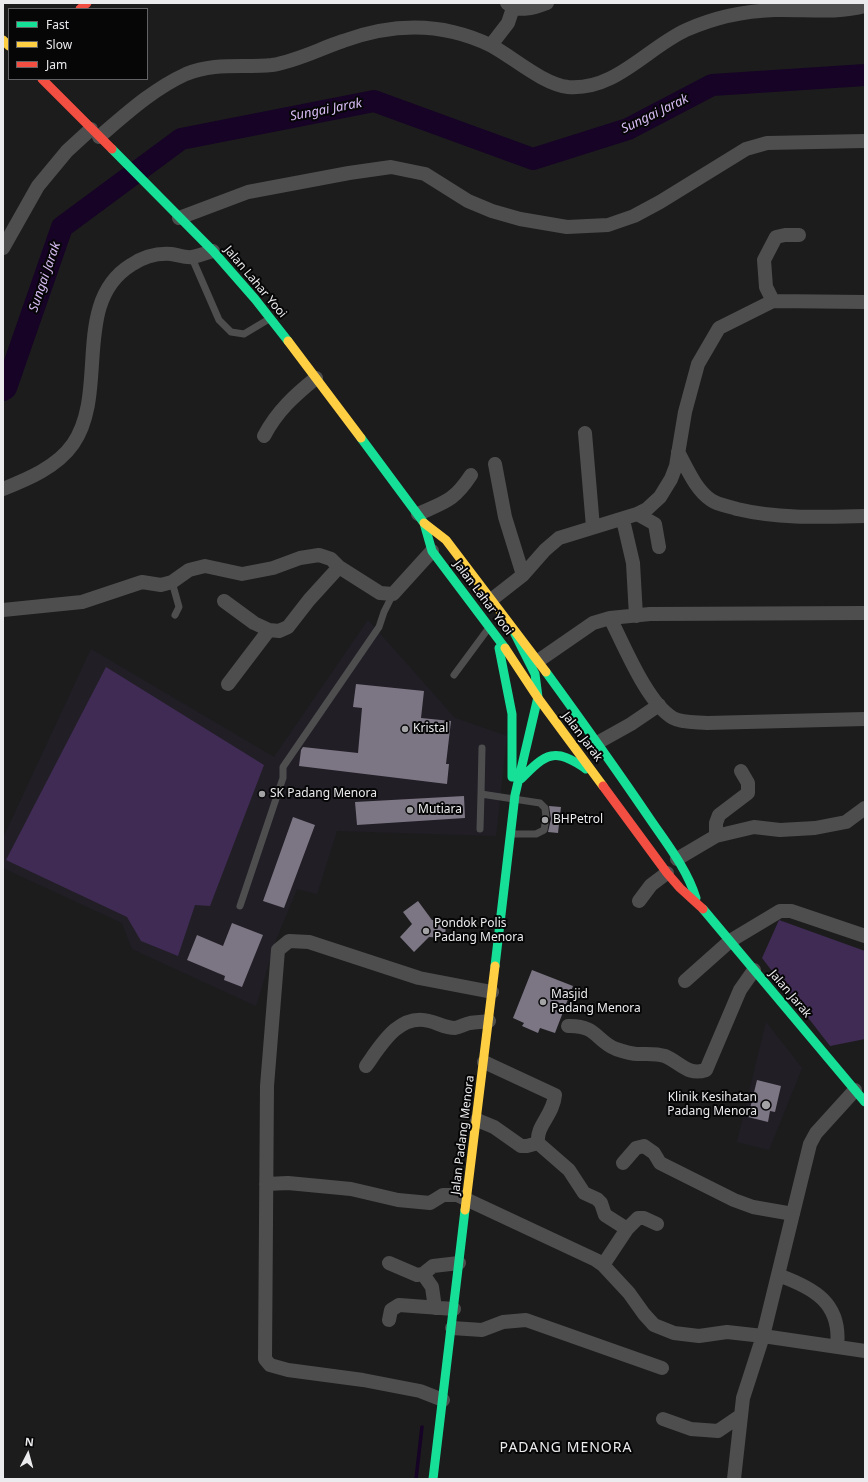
<!DOCTYPE html>
<html>
<head>
<meta charset="utf-8">
<style>
  body { margin:0 }
  #map { position:relative; width:868px; height:1482px; overflow:hidden; background:#1c1c1d; font-family:"Noto Sans",sans-serif }
  canvas { display:block }
  .frame { position:absolute; inset:0; border:4px solid #ebeaed; pointer-events:none }
  .legend { position:absolute; left:8px; top:8px; width:140px; height:72px; box-sizing:border-box; background:#060607; border:1px solid #626163; margin:0; padding:5px 7px; list-style:none; font-size:12px; color:#ebeaed }
  .legend li { display:flex; align-items:center; gap:8px; height:20px }
  .legend b { width:20px; border:1px solid #626163 }
  .north { position:absolute; left:8px; top:1434px; width:40px; height:40px; -webkit-text-stroke:3px #060607; paint-order:stroke; rotate:6deg; font-size:11px; font-weight:700; line-height:16px; text-align:center; color:#ebeaed }
  .north::after { content:''; display:block; margin:auto; width:14px; height:18px; background:#ebeaed; clip-path:polygon(50% 0,100% 100%,50% 72%,0 100%) }
</style>
</head>
<body>
<div id="map">
<canvas width="868" height="1482"></canvas>
<div class="frame"></div>
<ul class="legend">
<li><b style="height:5px;background:#16e098"></b>Fast</li>
<li><b style="height:5px;background:#ffcf43"></b>Slow</li>
<li><b style="height:5px;background:#f24e42"></b>Jam</li>
</ul>
<div class="north">N</div>
</div>
<script>
const context = document.querySelector('canvas').getContext('2d');
context.lineJoin = 'round';
function fillPath(path, color) {
  context.fillStyle = color;
  context.fill(path, 'evenodd');
}
function trace(path, color, width, dash) {
  context.strokeStyle = color;
  context.lineWidth = width;
  context.lineCap = dash ? 'butt' : 'round';
  context.setLineDash(dash || []);
  context.stroke(path);
}
function drawText(font, color, halo, rows, align = 'center') {
  context.font = font + ' "Noto Sans",sans-serif';
  context.lineWidth = 4;
  context.setLineDash([]);
  context.textBaseline = 'middle';
  context.strokeStyle = halo;
  context.fillStyle = color;
  for (const [text, x, y, turn = 0] of rows) {
    context.save();
    context.translate(x, y);
    context.rotate((+turn || 0) * Math.PI / 180);
    context.textAlign = isNaN(turn) ? turn : align;
    if (halo) context.strokeText(text, 0, 0);
    context.fillText(text, 0, 0);
    context.restore();
  }
}
const built = new Path2D(`
  M368,620L455,718L507,736L496,836L337,831L317,894L297,889L276,940L256,1006L132,949L122,923L3,868V838L91,649L274,757Z
  M766,1022L802,1068L769,1150L737,1142Z`);
const green = new Path2D(`
  M106,667L264,765L210,906L195,905L178,956L141,941L127,917L6,860Z
  M779,920L865,951V1039L830,1046L762,958Z`);
const stream = new Path2D(`
  M416,1479L422,1427`);
const river = new Path2D(`
  M3,390L6,388L62,227L181,139L374,101L533,159L628,129L712,85L865,75`);
const building = new Path2D(`
  M356,684L424,691L421,718L451,721L446,764H449L447,784L299,766L301,750L303,747L358,753L362,708L353,707Z
  M464,796L465,818L357,825L355,802Z
  M549,806L561,807L558,833L548,832L551,819Z
  M293,817L315,825L284,908L263,901Z
  M418,901L432,920L446,921L445,938L429,937L414,952L400,937L412,924L403,912Z
  M232,923L263,935L242,987L224,980L225,976L187,960L197,935L223,946Z
  M532,970L573,986L555,1033L540,1028L538,1033L522,1026L524,1023L513,1018Z
  M757,1080L781,1086L775,1112L770,1111L768,1122L748,1117Z`);
const lane = new Path2D(`
  M192,258L219,320L231,332L244,334L269,319
  M172,582L179,607L175,615
  M454,675L488,629
  M482,748L481,794L540,803L545,808L546,818L544,830L536,834H511
  M480,829L481,794
  M240,906L283,778V767L379,627L384,612L393,594`);
const street = new Path2D(`
  M507,3C519,13 534,8 547,3
  M491,45L508,23L513,8
  M99,137C126,114 153,89 186,74C215,62 243,68 272,65C297,61 319,49 343,41C379,28 415,23 453,32C466,35 480,40 492,46C514,58 543,84 568,87C615,91 647,48 686,30C713,18 744,11 774,10C805,9 835,14 865,6
  M179,218L248,192L349,173L391,167L425,174L468,201L492,211L520,219L567,227L608,225L634,216L660,202L746,149L767,143L865,141
  M3,248L38,186L67,151L91,129
  M773,301L766,287L764,260L776,237L785,235H799
  M585,433L593,527
  M264,436C277,411 295,395 316,378
  M678,452C687,468 695,489 711,500C718,505 728,506 737,509C779,519 822,517 865,516
  M495,464L505,517L523,575
  M3,489C28,479 57,467 73,444C109,392 71,302 131,265C143,257 157,253 171,254C178,255 186,258 192,257C199,256 206,253 213,251
  M418,514C445,502 454,501 471,475
  M637,514L655,524L659,547
  M623,520L633,563L636,616
  M491,600L523,575L545,550L559,538L637,514L647,509L660,497L671,479L676,466L685,412L698,364L719,328L773,301L865,302
  M224,601L254,623L269,630
  M3,610L82,602L142,582L161,585L172,582L189,570L205,566L242,574L273,568L300,558L319,555L331,559L339,567L380,593L393,594L432,551
  M610,618C624,645 647,703 673,718C682,723 696,722 707,723L865,719
  M538,661L593,623L610,618L650,614L865,613
  M228,684L269,630L279,631L288,627L309,600L339,567
  M597,743L631,724L659,705
  M716,836L754,827L780,830L815,828L846,822L865,808
  M677,859L716,836V823L719,815L748,793V783L741,771
  M639,901L651,885L667,873
  M685,981L730,941L780,911H791L865,936
  M568,1026C597,1025 596,1041 616,1049C622,1051 631,1054 637,1054C647,1054 656,1053 665,1056C681,1063 688,1076 706,1070L740,990L754,970
  M484,1062L555,1095C553,1116 536,1125 538,1143L569,1170L584,1193L597,1199L601,1203L605,1215L627,1229
  M366,1066C381,1045 399,1013 429,1021C438,1023 445,1028 455,1028C460,1027 465,1024 470,1023C476,1022 483,1022 489,1021
  M477,1120L494,1127L521,1146H527L538,1143
  M623,1163L636,1148L644,1146L654,1153L660,1163L734,1200L753,1207L793,1214
  M266,1184L288,1183L351,1189L398,1200L430,1203L443,1195H457L596,1260L603,1265L629,1293L644,1314L654,1325L674,1333L699,1336L727,1332L763,1336L865,1351
  M389,1263L417,1275L423,1274L433,1266L459,1263
  M603,1265L627,1229L638,1218H644L657,1224
  M423,1274L432,1287L435,1308
  M778,1275C814,1288 842,1303 837,1347
  M389,1320L391,1310L399,1305L454,1309
  M452,1328L482,1330L503,1322L526,1320L662,1368
  M443,1400L420,1391L363,1380L288,1370L270,1365L265,1359L267,1086L278,950L289,941L309,942L419,978L492,992
  M663,1419L691,1429L718,1431L740,1416
  M734,1479L743,1398L763,1336L810,1144L816,1133L855,1090`);
const fast = new Path2D(`
  M112,149L213,251L255,299L288,341
  M361,438L424,523L432,551L505,648
  M499,648L512,714V777
  M546,672C581,720 616,769 650,819C667,844 687,869 696,898
  M521,779C546,753 555,747 586,769
  M703,909L865,1102
  M495,966L515,795L538,697L535,674L513,630
  M433,1479L465,1210`);
const slow = new Path2D(`
  M3,40L9,46
  M288,341L361,438
  M424,523L446,540L546,672
  M505,648L538,698L603,786
  M465,1210L495,966`);
const jam = new Path2D(`
  M80,9L87,3
  M42,79L112,149
  M603,786L667,873L680,888L703,909`);
const markers = [
  [405,729,4,"#a3a2a4"],
  [262,794,4,"#a3a2a4"],
  [410,810,4,"#a3a2a4"],
  [545,820,4,"#a3a2a4"],
  [426,931,4,"#a3a2a4"],
  [543,1002,4,"#a3a2a4"],
  [766,1105,5,"#a3a2a4"]
];
const streetNames = [
  ["Jalan Lahar Yooi",255,282,50],
  ["Jalan Lahar Yooi",483,598,53],
  ["Jalan Jarak",582,737,53],
  ["Jalan Jarak",790,994,50],
  ["Jalan Padang Menora",463,1135,-83]
];
const poiNames = [
  ["Kristal",413,729],
  ["SK Padang Menora",270,794],
  ["Mutiara",418,810],
  ["BHPetrol",553,820],
  ["Pondok Polis",434,924],
  ["Padang Menora",434,938],
  ["Masjid",551,995],
  ["Padang Menora",551,1009],
  ["Klinik Kesihatan",757,1098,"right"],
  ["Padang Menora",757,1112,"right"]
];
const waterNames = [
  ["Sungai Jarak",326,110,-11],
  ["Sungai Jarak",655,114,-26],
  ["Sungai Jarak",45,277,-71]
];
const quarterNames = [
  ["PADANG MENORA",566,1448]
];
fillPath(built, '#211e26');
fillPath(green, '#402b54');
trace(stream, '#160325', 3.5);
trace(river, '#160325', 22);
fillPath(building, '#7c7583');
trace(lane, '#4e4e4f', 7);
trace(street, '#4e4e4f', 14);
trace(fast, '#16e098', 9);
trace(slow, '#ffcf43', 9);
trace(jam, '#f24e42', 9);
for (const [x, y, r, color] of markers) {
  const dot = new Path2D();
  dot.arc(x, y, r, 0, 2 * Math.PI);
  context.fillStyle = color;
  context.fill(dot);
  trace(dot, '#060607', 1.5);
}
drawText('12px', '#ebeaed', '#060607', streetNames);
drawText('12px', '#ebeaed', '#060607', poiNames, 'left');
drawText('italic 13px', '#d7bcf3', '#060607', waterNames);
context.letterSpacing = '1px';
drawText('14px', '#ebeaed', '#060607', quarterNames);
context.letterSpacing = '0px';
</script>
</body>
</html>
